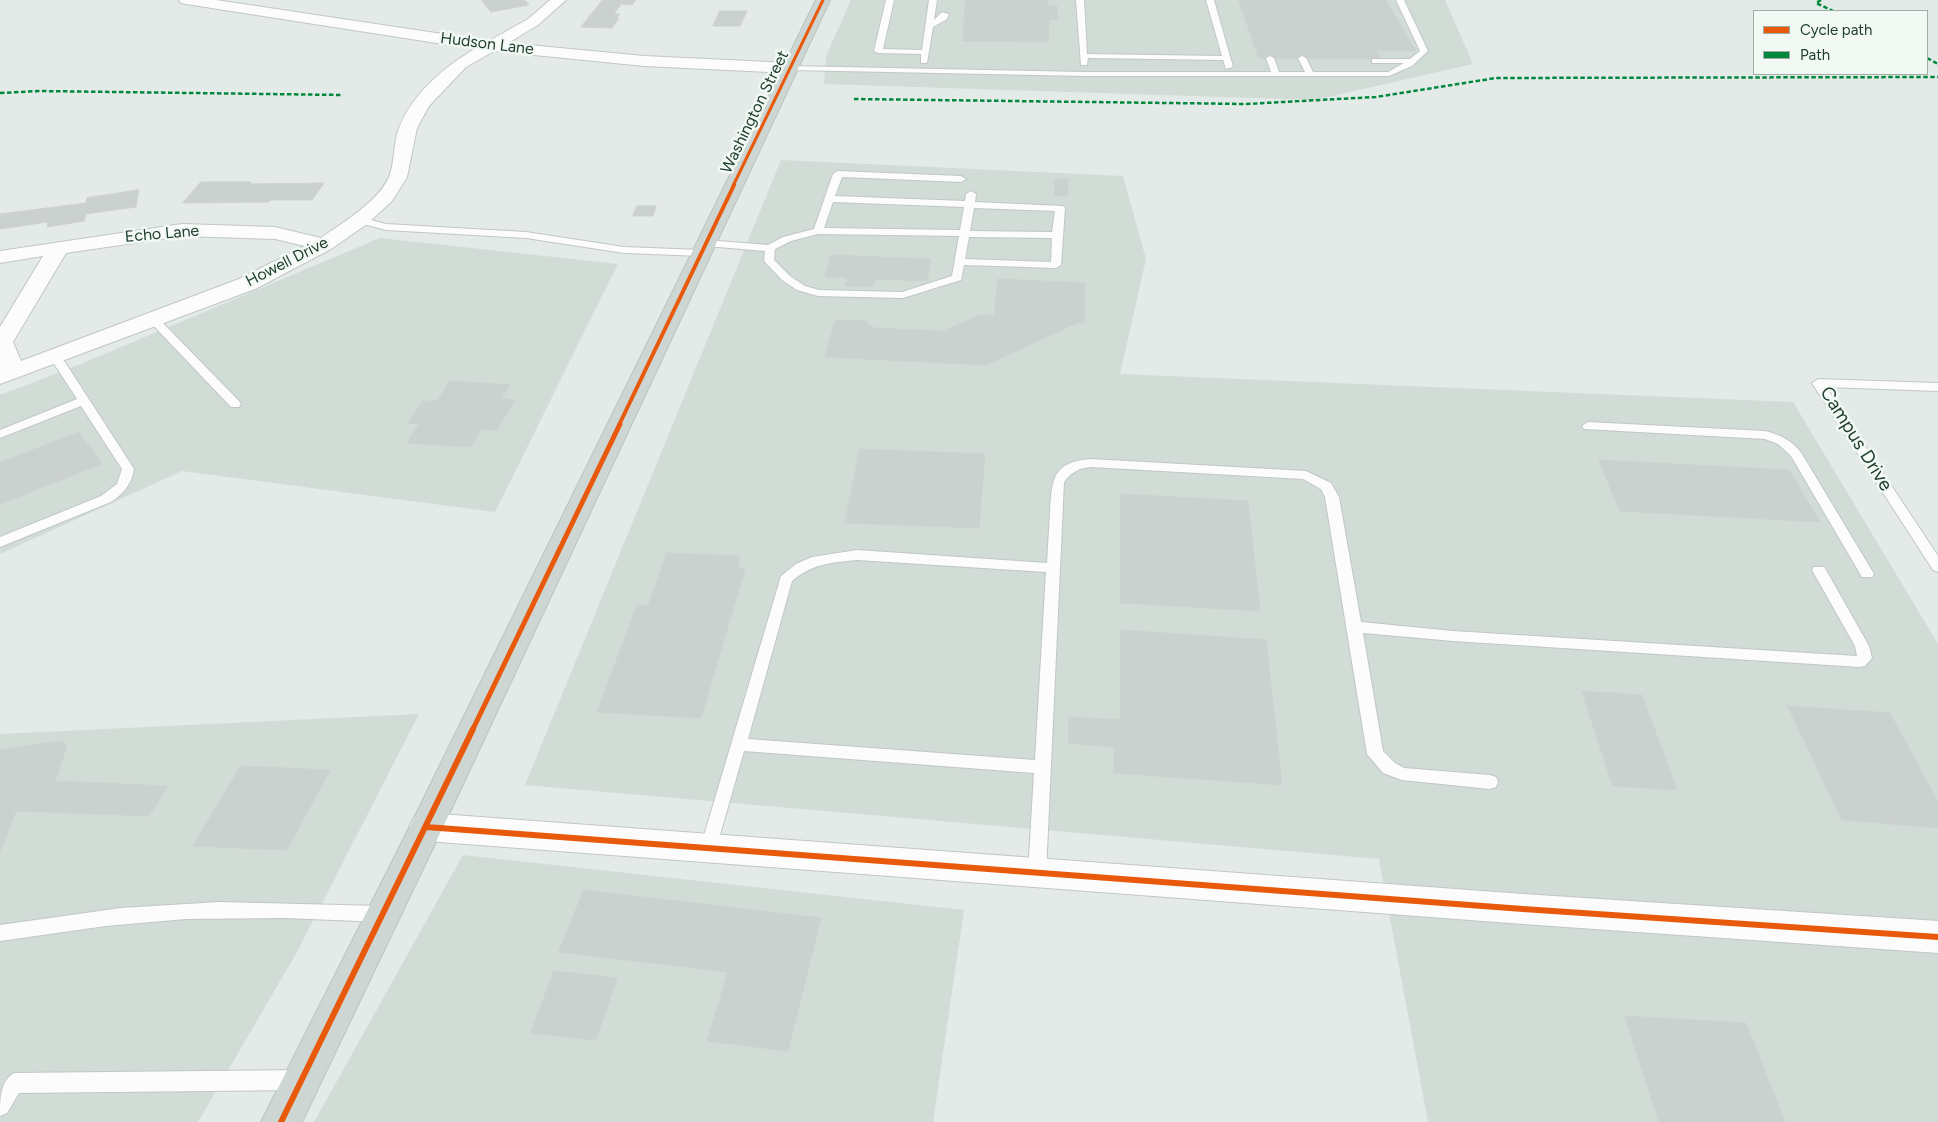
<!DOCTYPE html>
<html>
<head>
<meta charset="utf-8">
<style>
  body { margin:0 }
  #map { position:relative; width:1938px; height:1122px; overflow:hidden; background:#e4eae7; font-family:Figtree,sans-serif }
  canvas { display:block }
  .legend { position:absolute; left:1753px; top:10px; width:175px; height:65px; box-sizing:border-box; background:#f2f9f4; border:1px solid #9eafa6; margin:0; padding:6px 9px; list-style:none; font-size:15px; color:#203f31 }
  .legend li { display:flex; align-items:center; gap:10px; height:25px }
  .legend b { width:25px; border:1px solid #9eafa6 }
</style>
</head>
<body>
<div id="map">
<canvas width="1938" height="1122"></canvas>
<ul class="legend">
<li><b style="height:6px;background:#e8590c"></b>Cycle path</li>
<li><b style="height:6px;background:#00873e"></b>Path</li>
</ul>
</div>
<script>
const context = document.querySelector('canvas').getContext('2d');
context.lineJoin = 'round';
function fillPath(path, color) {
  context.fillStyle = color;
  context.fill(path, 'evenodd');
}
function trace(path, color, width, dash) {
  context.strokeStyle = color;
  context.lineWidth = width;
  context.lineCap = dash ? 'butt' : 'round';
  context.setLineDash(dash || []);
  context.stroke(path);
}
function drawText(font, color, halo, rows, align = 'center') {
  context.font = font + ' Figtree,sans-serif';
  context.lineWidth = 5;
  context.setLineDash([]);
  context.textBaseline = 'middle';
  context.strokeStyle = halo;
  context.fillStyle = color;
  for (const [text, x, y, turn = 0] of rows) {
    context.save();
    context.translate(x, y);
    context.rotate((+turn || 0) * Math.PI / 180);
    context.textAlign = isNaN(turn) ? turn : align;
    if (halo) context.strokeText(text, 0, 0);
    context.fillText(text, 0, 0);
    context.restore();
  }
}
const built = new Path2D(`
  M851,0H1445L1473,64L1315,100L824,84L826,56Z
  M781,160L1123,176L1146,259L1120,374L1793,402L1938,644V1122H1428L1379,859L525,785Z
  M380,238L618,264L495,512L182,471L0,554V395L76,366Z
  M419,714L297,952L198,1122H0V734Z
  M463,855L964,910L933,1122H314Z`);
const building = new Path2D(`
  M482,0H525L529,5L491,12Z
  M603,0H636L632,5L621,4L614,14H620L616,18H619L612,28L581,27Z
  M966,0H1048V6H1057L1058,20H1049V42L963,41Z
  M1239,0H1386L1416,51L1376,50L1381,59L1259,58Z
  M720,11H747L740,26H713Z
  M1055,179H1068V196H1055Z
  M201,182H251L250,184L324,183L312,200H271L269,202L183,203Z
  M139,190L136,207L86,214L84,221L47,227L48,222L0,229V214L86,203L87,198Z
  M637,206H656L653,216H633Z
  M831,255L931,259L927,281L875,279L873,287L845,286L847,278L825,277Z
  M998,279L1085,283L1084,323H1077L986,365L825,357L835,320L865,321L874,328L943,331L980,315H994Z
  M450,381L510,385L501,399L515,400L497,430L481,429L471,447L407,443L419,424L408,423L423,401H437Z
  M79,432L102,464L0,504V463Z
  M860,449L985,454L979,528L845,523Z
  M1599,460L1789,470L1820,522L1620,511Z
  M1121,494L1248,501L1260,611L1121,603Z
  M667,553L740,556L737,568L745,569L701,718L597,712L637,605H648Z
  M1121,630L1266,640L1282,785L1114,773V747L1068,743L1069,717L1120,720Z
  M1582,691L1642,695L1677,790L1613,786Z
  M1788,706L1890,713L1938,802V828L1842,820Z
  M61,741L67,746L55,781L168,786L149,816L16,811L0,852V750Z
  M241,766L330,770L287,850L193,846Z
  M584,890L821,918L788,1051L707,1041L728,972L559,952Z
  M554,971L617,978L596,1040L531,1033Z
  M1625,1016L1746,1023L1785,1122H1659Z`);
const lane = new Path2D(`
  M886,0H894L883,49L922,50L929,0H937L934,20L942,12L949,14L947,19L933,27L927,63H921V54L878,53L874,51Z
  M1076,0H1084L1087,54L1222,56L1206,0H1214L1233,67L1226,69L1223,60L1088,58L1087,65H1081Z
  M1396,0H1404L1428,51L1412,66L1389,76H1085L790,70L786,68L790,66L1085,72H1271L1266,58L1270,56L1274,58L1279,72H1305L1298,58L1302,56L1306,58L1313,72H1388L1404,63H1372V59H1410L1420,51Z
  M838,171L961,176L966,179L961,182L842,177L835,196L965,201L966,194L971,191L976,194L975,202L1063,206L1065,208L1061,265L1056,268L964,265L961,280L903,298L818,296L797,290L782,280L764,261L765,251L706,246L701,243L706,240L768,245L783,237L814,229L833,174ZM833,202L964,207L960,230L824,228ZM974,208L1055,211L1052,232L970,231ZM818,234L959,236L952,276L902,292L819,290L805,286L790,276L774,260L775,249L791,241ZM969,237L1052,238L1051,262L965,259Z
  M360,217L386,224L526,232L624,247L701,250L706,253L701,256L624,253L526,238L386,230L356,222V218Z
  M153,316L157,317L239,401L241,404L239,407H231L149,321L147,319Z
  M55,353L61,356L134,469C131,485 124,493 111,502L0,547V537L101,496L117,484L122,469L81,406L0,438V430L77,399L49,356Z
  M1818,379L1938,383V391L1826,387L1938,556V572L1933,570L1812,383Z
  M1588,422L1765,431C1781,435 1793,441 1802,454L1874,574L1872,577H1862L1791,456L1778,444L1765,439L1584,429L1582,426Z
  M1091,459L1306,471L1331,483L1339,497L1361,622L1453,631L1857,656L1855,646L1812,570L1814,567H1824L1826,570L1869,646L1872,658L1865,666L1860,667L1453,641L1363,633L1383,751L1395,763L1404,768L1490,775L1496,777L1498,782L1496,787L1490,789L1402,780L1383,773L1367,754L1325,497L1321,489L1303,479L1091,467C1079,468 1072,472 1064,482L1046,873L1043,878L1037,880L1031,878L1028,873L1034,773L744,751L716,849L714,854L708,856L702,854L700,849L781,576L796,564L812,557L857,550L1047,563C1048,546 1049,529 1050,512C1052,479 1052,462 1091,459ZM857,560L1046,572L1035,760L748,739L792,581C814,563 830,563 857,560Z
  M219,902L383,906L389,908L392,914L389,920L383,922L285,918L186,919L106,926L0,941V925L121,908Z
  M301,1070L308,1073L311,1080L308,1087L301,1090L19,1093L7,1113L0,1116C0,1100 0,1081 14,1073Z`);
const street = new Path2D(`
  M179,0H216L489,41L528,19L550,0H566L538,25L508,43L644,56L790,63L796,65L798,68L796,71L790,73L644,66L494,51L466,67L429,106L417,128L407,177L392,201L367,224L331,249L255,289L0,384V327L43,256L0,263V251L182,224L275,227L321,238C342,223 378,202 389,177C395,162 393,143 399,128C412,94 445,66 475,49L186,4L181,3ZM182,236L275,239L305,246L239,279L21,361L13,342L66,253Z
  M426,813L1523,894L1938,921V953L1523,924L426,841L414,837L409,827L414,817Z`);
const primary = new Path2D(`
  M816,0H830L443,827L302,1122H261L412,822Z`);
const quiet = new Path2D(`
  M1821,0L1816,3L1833,11
  M1927,58L1938,64
  M0,93L39,91L343,95
  M854,99L1246,104L1376,97L1496,78L1938,77`);
const cyclewayFar3 = new Path2D(`
  M733,186L823,0`);
const cyclewayFar2 = new Path2D(`
  M619,425L734,185`);
const cyclewayFar1 = new Path2D(`
  M472,731L620,424`);
const cycleway = new Path2D(`
  M426,827L1523,909L1938,937
  M281,1122L473,729`);
const farStreetnames = [
  ["Hudson Lane",487,44,7],
  ["Washington Street",755,112,-64],
  ["Echo Lane",162,234,-5],
  ["Howell Drive",287,262,-27]
];
const streetNames = [
  ["Campus Drive",1856,439,58]
];
fillPath(built, '#d1dcd6');
fillPath(building, '#cbd1ce');
trace(building, '#cdd3cf', 1);
trace(lane, '#c1c7c4', 2);
trace(street, '#c1c7c4', 2);
trace(primary, '#bcc6c1', 2);
fillPath(lane, '#fbfcfb');
fillPath(street, '#fbfcfb');
fillPath(primary, '#cdd6d2');
trace(quiet, '#00873e', 2.5, [4.5, 2.5]);
trace(cyclewayFar3, '#e8590c', 3);
trace(cyclewayFar2, '#e8590c', 4);
trace(cyclewayFar1, '#e8590c', 5);
trace(cycleway, '#e8590c', 6);
drawText('16px', '#203f31', '#f2f9f4', farStreetnames);
drawText('19px', '#203f31', '#f2f9f4', streetNames);
</script>
</body>
</html>
